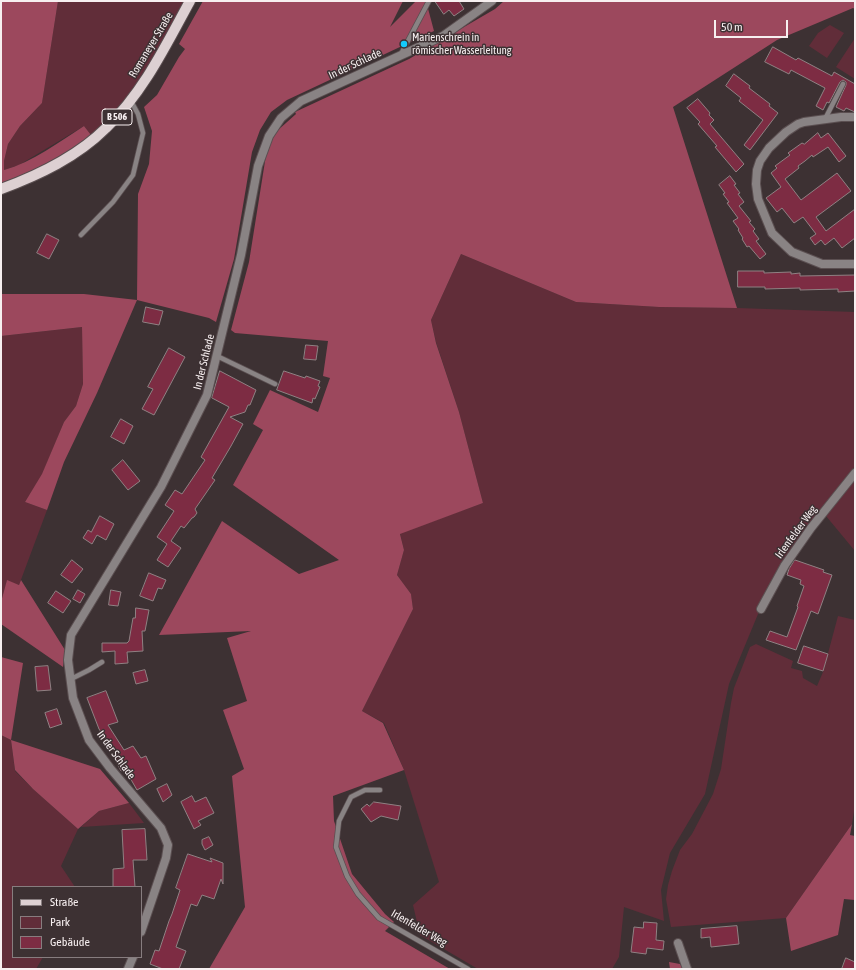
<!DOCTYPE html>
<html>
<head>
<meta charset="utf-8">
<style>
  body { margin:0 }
  #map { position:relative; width:856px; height:970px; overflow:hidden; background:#3d3133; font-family:"Asap Condensed",sans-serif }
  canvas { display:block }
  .frame { position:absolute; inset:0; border:2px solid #f7eff0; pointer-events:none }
  .legend { position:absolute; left:12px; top:886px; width:130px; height:72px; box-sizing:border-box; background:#3d3133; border:1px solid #877d7f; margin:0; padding:5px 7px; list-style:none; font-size:12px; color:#f7eff0 }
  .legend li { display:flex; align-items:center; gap:8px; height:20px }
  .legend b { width:20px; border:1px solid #877d7f }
  .scale { position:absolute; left:714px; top:20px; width:74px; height:18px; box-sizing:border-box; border:2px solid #f7eff0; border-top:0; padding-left:5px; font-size:12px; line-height:14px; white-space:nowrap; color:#f7eff0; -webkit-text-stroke:3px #3d3133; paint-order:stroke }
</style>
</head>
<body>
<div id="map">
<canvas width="856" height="970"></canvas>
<div class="frame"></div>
<ul class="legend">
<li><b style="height:5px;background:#ddd0d2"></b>Straße</li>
<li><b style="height:11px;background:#612d39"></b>Park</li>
<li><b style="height:11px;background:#7d2c43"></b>Gebäude</li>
</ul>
<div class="scale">50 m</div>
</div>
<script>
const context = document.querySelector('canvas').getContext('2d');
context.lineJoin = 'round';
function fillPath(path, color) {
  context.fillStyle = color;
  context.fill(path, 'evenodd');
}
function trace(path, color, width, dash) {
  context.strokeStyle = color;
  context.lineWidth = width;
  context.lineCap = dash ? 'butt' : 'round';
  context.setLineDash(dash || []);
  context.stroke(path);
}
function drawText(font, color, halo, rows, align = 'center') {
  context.font = font + ' "Asap Condensed",sans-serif';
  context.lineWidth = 3;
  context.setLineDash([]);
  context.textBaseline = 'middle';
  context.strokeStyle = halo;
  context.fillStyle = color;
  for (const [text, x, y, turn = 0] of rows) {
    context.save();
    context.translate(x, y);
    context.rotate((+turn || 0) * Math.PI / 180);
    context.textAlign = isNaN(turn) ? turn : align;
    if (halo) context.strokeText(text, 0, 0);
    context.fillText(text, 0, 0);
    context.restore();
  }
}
const green = new Path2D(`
  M58,1H184C159,48 134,101 91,135L84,126L19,165L4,170V161L8,144L20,126L42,103Z
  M830,25L844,33L827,58L809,46L818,33Z
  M855,38V79L836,67Z
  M461,254L576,302L659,307L737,308L855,312V466L786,560L768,590L729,684L705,794L670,853L661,890L664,921L624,907L619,957L612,969H478L420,935L413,905L439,882L404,770L384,723L362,711L413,609L411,594L397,575L404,550L400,533L483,503L459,412L436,342L431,320Z
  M82,327L83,384L76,406L64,422L42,475L25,502L47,510L19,585L7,581L1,602V336Z
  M855,479V551L826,516Z
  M838,616L855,620V805L852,824L786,918L671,927L666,899L668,885L672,871L680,850L692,834L713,794L721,769L731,703L734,688L750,647L756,644L793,661L791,668L802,671L803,678L817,686L823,672Z
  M1,735L11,740L15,771L33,789L78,829L61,866L75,887H13V957H43L36,969H1Z
  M129,803L144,823L81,827L99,811Z`);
const forest = new Path2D(`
  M1,1H58L42,103L20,126L8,144L4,161V170C33,162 59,142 84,126L91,135C63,156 34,171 1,183Z
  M203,1H403L390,27L416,1H426L434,31L287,100L271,112L260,130L252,152L234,259L216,322L209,318L137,300L97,393L64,462L47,510L25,502L42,474L64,422L76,406L83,384L82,327L1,336V294H84L137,300L138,194L149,164L152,131L144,107L157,95L179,57L185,49L179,44Z
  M504,1H855V9L853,8L777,40L673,107L737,308L659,307L576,302L461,254L431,320L436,343L459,412L483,503L400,534L404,550L397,575L411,594L413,609L362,711L383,723L404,770L333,796L334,821L352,874L385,914L394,922L385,931L450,969H209L245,907L232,776L244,769L223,710L247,701L227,638L251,631L159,635L222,521L299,574L339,560L233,485L263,430L253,424L270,390L318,412L330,378L323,376L328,341L235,333L231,330L249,262L266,155L273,136L277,131L296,114L295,112L409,59L495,9Z
  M7,580L19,585L21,580L65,650L63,667L1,624V602Z
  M1,657L23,663L11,740L100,769L129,803L99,811L78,829L33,789L15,770L11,740L1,735Z
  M852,824L850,835L855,836V900L844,899L838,935L791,951L786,918Z
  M669,962L680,964L683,969H670Z`);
const building = new Path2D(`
  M435,1H459L464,9L454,16L449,10L444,14Z
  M773,47L796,60L798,58L832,76L834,72L855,84V112L846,108L844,111L836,107L846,85V82L843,80L840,82L829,103L827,102L823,110L816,106L825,88L791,70L789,74L765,62Z
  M734,74L750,86L749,88L770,104L769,106L778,113L750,150L744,145L763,120L739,101L741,98L726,86Z
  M698,99L710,113L709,115L714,120L710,124L744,164L736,172L715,147L717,146L698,124L700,122L687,108Z
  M818,133L821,138L828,133L846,156L839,162L828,147L813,157L812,155L805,161L798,166L799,168L785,179L801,200L837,173L851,191L816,217L826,231L855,209V238L842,248L834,238L825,245L821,240L815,245L810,238L816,234L803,217L794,223L782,208L777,212L766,198L781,187L771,173L777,168L775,166L790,155L788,153L802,143L804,144Z
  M730,176L736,184L734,185L740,193L738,194L744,202L739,206L751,221L749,222L755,229L753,231L759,239L756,241L766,254L760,259L749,246L747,247L742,239L743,238L738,230L739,229L733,221L738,218L727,203L729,202L723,194L725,193L719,185Z
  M47,234L59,240L49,259L37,253Z
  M738,271H764V273L791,272V274L800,273V276L855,275V291L838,292V289L800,290V288L765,289V287H738Z
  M146,307L163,311L159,325L143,322Z
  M306,345L318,346L316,360L304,359Z
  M169,348L185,357L154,415L142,409L153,389L148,387Z
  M220,371L256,390L250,405H248L245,412L230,417L243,424L231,446L212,478L215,480L195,509L197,513L194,517L192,518L184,528L181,526L171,541L181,548L168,567L157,560L167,544L157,537L174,511L165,505L175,490L182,494L205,460L201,457L229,407L212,398Z
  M284,371L305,378L306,376L320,381L318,386L320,387L315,399L313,398L312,403L277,390Z
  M121,419L133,426L124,444L111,437Z
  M123,460L140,481L128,490L112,470Z
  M100,516L114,524L106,540L97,535L92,544L83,538L88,530L91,532Z
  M72,560L83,569L72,583L61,575Z
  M795,560L824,570L823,572L832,575L818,614L811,611L796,650L766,640L770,631L787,637L798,607L797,606L804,586L800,584L801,580L787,575L789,569Z
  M149,573L166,580L162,589L158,588L153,601L140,596Z
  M78,590L85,594L80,603L73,599Z
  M111,590L121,592L118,606L109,605Z
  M56,591L71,601L63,613L48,603Z
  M136,608L149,610L145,631H142L143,651L127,652L128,663L115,664V651L102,652V643H127L129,641L133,618H135Z
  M804,646L828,654L823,671L798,663Z
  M48,666L51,690L37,691L35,667Z
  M145,670L148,681L136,684L133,673Z
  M106,691L118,722L108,725L124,750L133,746L141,758L146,756L156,779L137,790L125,769L121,771L113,755L116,754L99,729L87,698Z
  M57,709L62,724L50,728L45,713Z
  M167,784L172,795L163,802L157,789Z
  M192,796L195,802L206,797L214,813L198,821L201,825L194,829L181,802Z
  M374,802L401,806L398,820L381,816L371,822L361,809L367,804L369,806Z
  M145,829L147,860H133L135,887H113V869L124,868L122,830Z
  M209,837L213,845L205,850L202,844V840Z
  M188,854L212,862L210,858L223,863V884L221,879L214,899L202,895L197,906L191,904L176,947L186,951L179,969H163L150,964L155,950L159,951L169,921L172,914L180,890L176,888Z
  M644,922L657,923L656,940L664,941L663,950L647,948L646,954L631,952L634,927L643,928Z
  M737,926L739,944L711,947L710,937L701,938V929Z
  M846,958L855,962V969H842Z`);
const lane = new Path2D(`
  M401,54L429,1
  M825,119L843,84
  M81,235L113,202L133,175L143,133L138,114L131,101
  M217,356L275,384
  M71,679L89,670L102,662
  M380,790H365L351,797L339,821L336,847L347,876L358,894L379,918L468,969`);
const street = new Path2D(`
  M855,117H841L804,122L798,124L786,132L769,148L760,161L757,170L756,184L758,199L772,233L792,252L822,264H855
  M761,609L785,565L811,528L855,473
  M141,932L166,858L168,845L161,828L110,768L89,740L73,698L68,660L71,635L161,487L207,395L241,255L258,166L269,136L281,118L301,101L443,36L492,1
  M678,943L687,969
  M128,969L133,957`);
const primary = new Path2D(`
  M1,189C39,175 77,157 106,128C143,93 166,45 190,1`);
const markers = [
  [404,44,4,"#13cafb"]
];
const shields = [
  [117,117,30]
];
const shieldNames = [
  ["B 506",117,117]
];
const poiNames = [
  ["Marienschrein in",412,38],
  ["römischer Wasserleitung",412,51]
];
const streetNames = [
  ["Romaneyer Straße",151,45,-59],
  ["In der Schlade",355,64,-25],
  ["In der Schlade",204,362,-76],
  ["Irlenfelder Weg",796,532,-54],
  ["In der Schlade",116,755,54],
  ["Irlenfelder Weg",419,928,30]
];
fillPath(green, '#612d39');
fillPath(forest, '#9c485d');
fillPath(building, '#7d2c43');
trace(building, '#8f8183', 1);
trace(lane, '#5b4f51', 6);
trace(street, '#5b4f51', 10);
trace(primary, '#5b4f51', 12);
trace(lane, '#898384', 4.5);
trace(street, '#898384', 8);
trace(primary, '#ddd0d2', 10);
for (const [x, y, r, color] of markers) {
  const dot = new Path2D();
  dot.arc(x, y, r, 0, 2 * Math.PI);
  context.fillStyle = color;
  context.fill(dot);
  trace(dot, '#3d3133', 1.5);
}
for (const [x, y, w] of shields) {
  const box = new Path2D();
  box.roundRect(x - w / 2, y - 8, w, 16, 3);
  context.fillStyle = '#3d3133';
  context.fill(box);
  trace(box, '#f7eff0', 1);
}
drawText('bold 10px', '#f7eff0', null, shieldNames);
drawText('11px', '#f7eff0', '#3d3133', poiNames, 'left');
drawText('11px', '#f7eff0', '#3d3133', streetNames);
</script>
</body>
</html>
